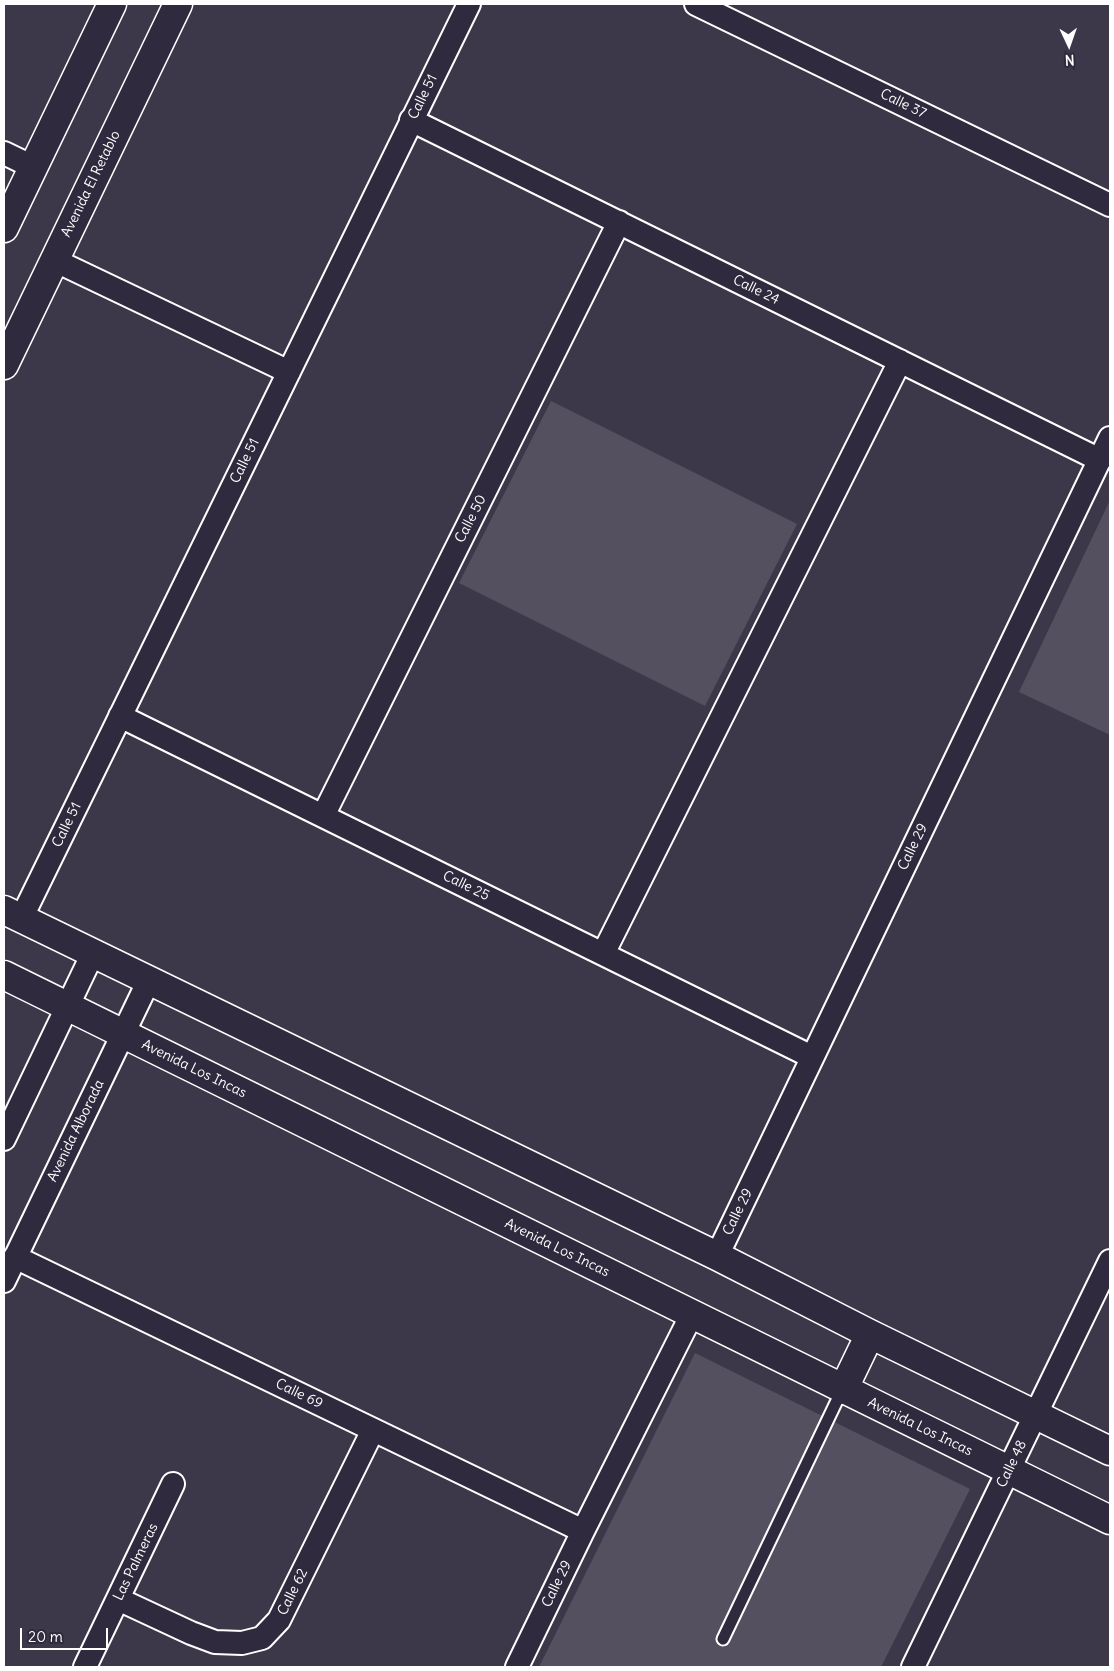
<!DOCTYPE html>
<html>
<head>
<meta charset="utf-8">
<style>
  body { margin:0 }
  #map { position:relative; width:1114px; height:1671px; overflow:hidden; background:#3c3749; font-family:Delius,sans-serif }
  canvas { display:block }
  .frame { position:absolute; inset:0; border:5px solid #fff; pointer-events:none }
  .north { position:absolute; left:1044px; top:20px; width:50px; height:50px; -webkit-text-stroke:4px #2f2a3d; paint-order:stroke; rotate:177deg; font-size:14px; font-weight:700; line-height:20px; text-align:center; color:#fff }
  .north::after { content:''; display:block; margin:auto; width:18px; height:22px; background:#fff; clip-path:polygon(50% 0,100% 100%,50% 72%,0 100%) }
  .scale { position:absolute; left:20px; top:1628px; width:88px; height:22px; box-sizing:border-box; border:2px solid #fff; border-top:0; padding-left:6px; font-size:15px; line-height:18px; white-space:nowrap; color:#fff; -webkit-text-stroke:4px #2f2a3d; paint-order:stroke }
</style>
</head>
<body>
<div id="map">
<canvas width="1114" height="1671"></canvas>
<div class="frame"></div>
<div class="north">N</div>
<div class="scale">20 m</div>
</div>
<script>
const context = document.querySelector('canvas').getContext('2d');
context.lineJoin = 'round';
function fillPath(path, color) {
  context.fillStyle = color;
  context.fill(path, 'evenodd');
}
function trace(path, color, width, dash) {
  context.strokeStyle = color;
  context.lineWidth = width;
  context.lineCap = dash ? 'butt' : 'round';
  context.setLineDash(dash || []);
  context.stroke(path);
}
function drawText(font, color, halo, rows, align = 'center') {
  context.font = font + ' Delius,sans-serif';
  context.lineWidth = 4;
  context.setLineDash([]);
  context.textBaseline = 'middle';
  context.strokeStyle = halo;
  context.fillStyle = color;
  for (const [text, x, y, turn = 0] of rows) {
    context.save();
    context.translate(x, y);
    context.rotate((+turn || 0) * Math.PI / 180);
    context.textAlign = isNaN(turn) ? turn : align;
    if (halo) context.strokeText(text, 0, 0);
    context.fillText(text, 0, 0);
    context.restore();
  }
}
const green = new Path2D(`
  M551,401L797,524L705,706L459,583Z
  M1110,500V735L1019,692Z
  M695,1353L970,1489L881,1667H539Z`);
const service = new Path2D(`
  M723,1639L842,1390`);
const minor = new Path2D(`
  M696,4L1110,205
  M411,120L1100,460
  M4,153L33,167
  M54,260L289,372
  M120,716L812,1057
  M323,816L619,222
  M21,919L469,4
  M603,954L900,361
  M4,1139L93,953
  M717,1256L1110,438
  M15,1257L583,1531
  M4,1281L149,980
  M118,1599L191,1633L215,1642L242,1643L262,1638L279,1620L373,1430
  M85,1667L173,1484
  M517,1667L583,1531L692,1314
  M913,1667L1110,1261`);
const secondary = new Path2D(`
  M4,228L112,4
  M4,365L178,4
  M4,910L717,1256L870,1334L1110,1451
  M4,975L1110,1520
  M843,1390L870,1334`);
const streetNames = [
  ["Calle 51",423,97,-64],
  ["Calle 37",903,104,26],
  ["Avenida El Retablo",91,184,-64],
  ["Calle 24",756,290,26],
  ["Calle 51",245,461,-64],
  ["Calle 50",471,519,-63],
  ["Calle 51",67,825,-64],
  ["Calle 29",913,847,-64],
  ["Calle 25",466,886,26],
  ["Avenida Los Incas",194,1069,26],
  ["Avenida Alborada",76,1131,-64],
  ["Calle 29",738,1212,-64],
  ["Avenida Los Incas",557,1248,26],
  ["Calle 69",299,1394,26],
  ["Avenida Los Incas",920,1427,26],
  ["Calle 48",1012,1464,-64],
  ["Las Palmeras",136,1562,-64],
  ["Calle 29",557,1584,-64],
  ["Calle 62",293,1592,-64]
];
fillPath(green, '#555060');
trace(service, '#fff', 15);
trace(minor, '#fff', 26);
trace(secondary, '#fff', 31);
trace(service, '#2f2a3d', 11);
trace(minor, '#2f2a3d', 22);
trace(secondary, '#2f2a3d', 28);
drawText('14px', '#fff', '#2f2a3d', streetNames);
</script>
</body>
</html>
